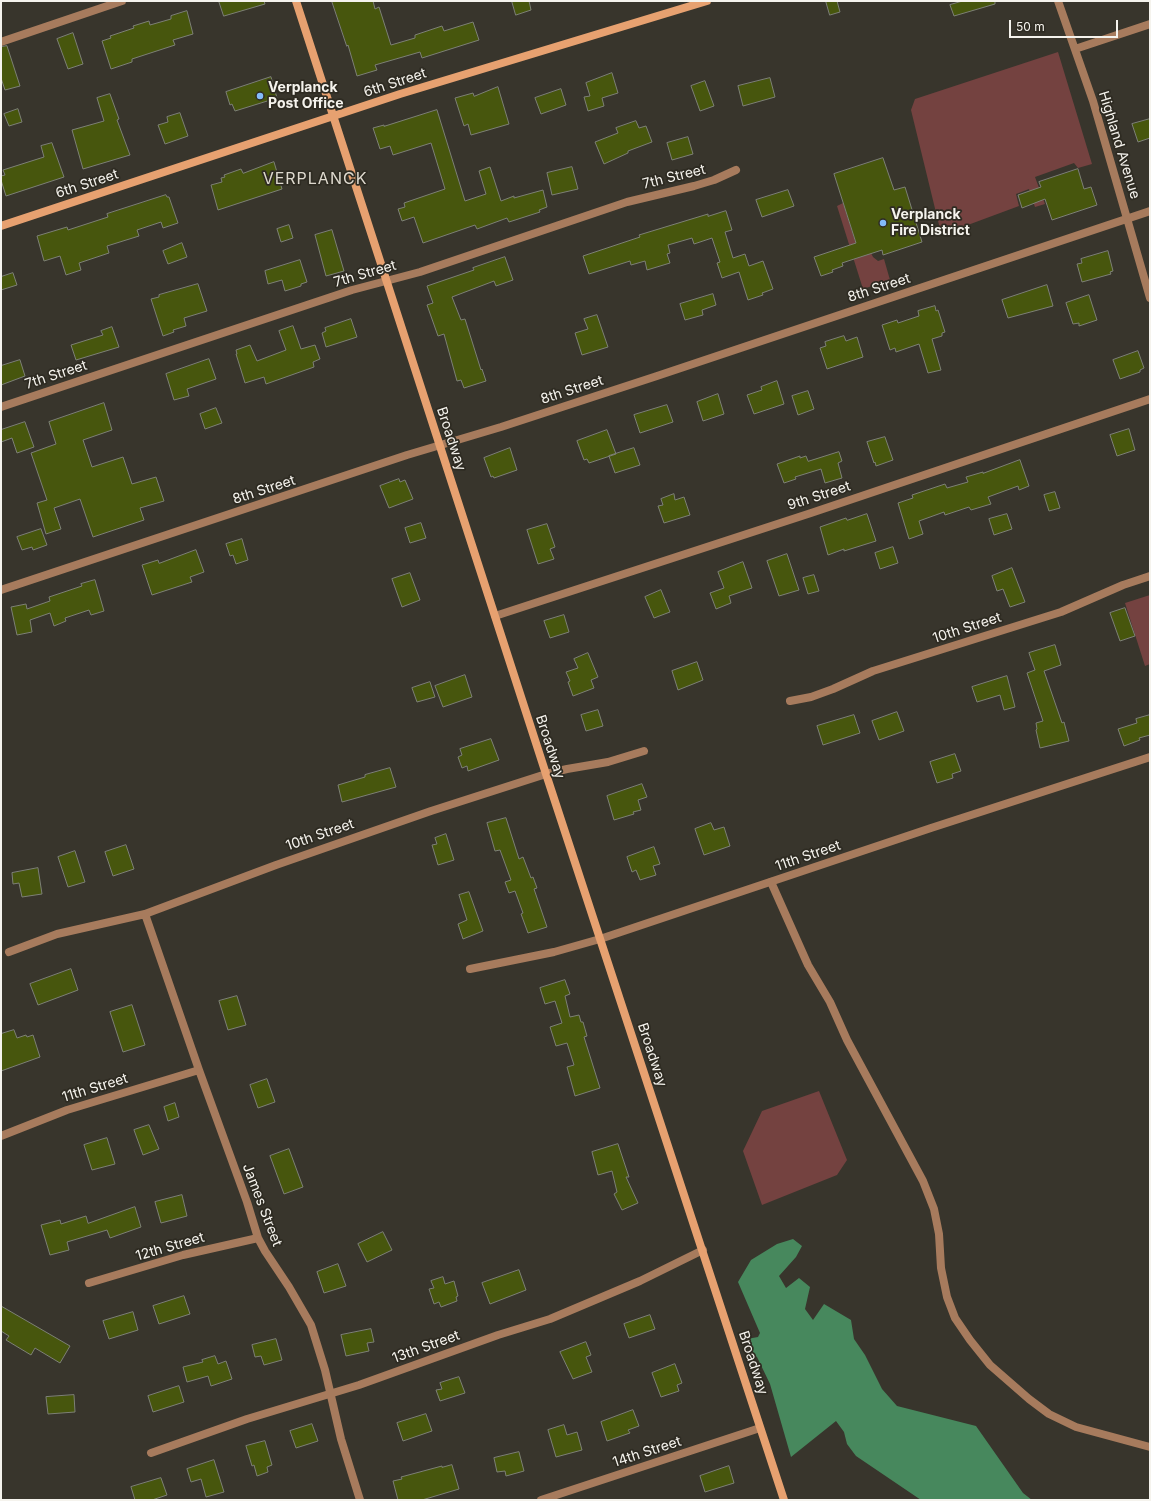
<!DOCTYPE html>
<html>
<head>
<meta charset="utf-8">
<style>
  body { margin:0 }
  #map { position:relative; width:1151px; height:1501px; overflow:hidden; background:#38352c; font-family:Inter,sans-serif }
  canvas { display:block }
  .frame { position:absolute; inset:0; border:2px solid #f5f3ed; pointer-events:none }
  .scale { position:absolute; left:1009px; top:20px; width:109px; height:18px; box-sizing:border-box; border:2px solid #f5f3ed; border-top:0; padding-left:5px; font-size:12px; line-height:14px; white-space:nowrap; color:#f5f3ed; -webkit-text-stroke:3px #2e2b22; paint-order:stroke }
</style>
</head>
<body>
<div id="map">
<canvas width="1151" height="1501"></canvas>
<div class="frame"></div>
<div class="scale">50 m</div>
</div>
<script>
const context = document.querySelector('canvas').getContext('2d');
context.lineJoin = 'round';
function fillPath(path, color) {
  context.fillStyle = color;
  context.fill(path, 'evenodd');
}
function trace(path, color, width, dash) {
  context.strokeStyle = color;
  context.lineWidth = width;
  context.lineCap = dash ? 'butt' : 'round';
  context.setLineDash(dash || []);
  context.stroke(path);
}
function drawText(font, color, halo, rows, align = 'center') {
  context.font = font + ' Inter,sans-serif';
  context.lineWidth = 3.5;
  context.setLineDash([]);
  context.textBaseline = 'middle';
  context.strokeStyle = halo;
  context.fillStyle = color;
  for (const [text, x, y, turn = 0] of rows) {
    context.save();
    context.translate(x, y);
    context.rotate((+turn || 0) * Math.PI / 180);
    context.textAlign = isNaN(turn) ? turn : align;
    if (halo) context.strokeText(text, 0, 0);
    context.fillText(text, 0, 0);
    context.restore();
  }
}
const green = new Path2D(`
  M1058,52L1092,164L1078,168L1074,163L1035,177L1045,204L1035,207L1029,189L1016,194L1019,206L957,229H940L911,110L915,99Z
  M843,203L860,257L871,253L873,257L878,261L884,259L890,280L863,289L837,206Z
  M1150,595V664L1145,666L1125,603Z
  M819,1091L847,1160L837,1175L762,1205L743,1151L762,1111Z`);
const water = new Path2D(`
  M793,1239L802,1246L796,1257L779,1276L786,1288L799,1278L810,1287L805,1309L813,1320L824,1304L851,1320L854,1339L865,1355L882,1389L897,1406L976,1426L1023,1493L1032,1500H921L856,1456L847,1444L844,1432L836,1421L791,1457L770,1384L757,1357L752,1354L747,1339L758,1337L760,1333L738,1282L751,1260L777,1244Z`);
const building = new Path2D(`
  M219,1H264L265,4L224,16Z
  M332,1H373L375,9L379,7L391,45L415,38V35L442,26L444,31L473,22L479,40L422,58L420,52L375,65L377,70L357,76L348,45L347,46Z
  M512,1H529L531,10L516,15Z
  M826,1H837L840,12L830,15Z
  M963,1H995V4L954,16L950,5Z
  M187,11L193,34L173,40L175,45L132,59V62L111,69L102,41L111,38L110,36L134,28L133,26L149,21L150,25L171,19V16Z
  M73,33L83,64L68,69L57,39Z
  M7,46L20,86L5,90L1,78V47Z
  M612,73L618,93L602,98L604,106L588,111L584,97L590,96L586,83Z
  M271,77L277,98L235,111L232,104L230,105L226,92Z
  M770,78L775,97L743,106L738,86Z
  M705,81L714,106L700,111L691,86Z
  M498,87L509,124L471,135L468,124L464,126L455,98L473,93L474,96Z
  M561,89L566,105L541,114L535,98Z
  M110,94L119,119L117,120L130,155L83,169L72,130L104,121L97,98Z
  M18,109L22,122L9,126L4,114Z
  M437,110L465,201L486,194L479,171L490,167L501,201L514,196V198L543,190L547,207L539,210L540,212L509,222L507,218L477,229L475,225L423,243L414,217L402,221L398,209L405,207L404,203L445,189L431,143L393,155L390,146L380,149L373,128L384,125V126Z
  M180,113L188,136L165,144L158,125L168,122L167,117Z
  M1150,119V138L1138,142L1132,124Z
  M636,121L639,128L646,126L652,142L628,151V153L604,164L595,142L618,133L616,128Z
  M688,137L693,154L672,160L667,143Z
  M52,143L64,177L6,196L1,180V176L5,175L3,170L44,157L41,146Z
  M883,158L894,190L905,187L922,242L883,255L882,250L848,261L842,263L843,266L832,270L833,272L821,276L814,257L856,243L834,174Z
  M274,162L282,189L218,210L211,185L222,182L221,178L225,177L224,175L241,169L243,173Z
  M572,167L578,189L552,195L547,173Z
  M1078,169L1084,189L1091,187L1097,205L1052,220L1045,199L1022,208L1018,195L1041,187L1039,182Z
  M788,190L794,206L762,217L756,200Z
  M166,195L167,197H169L178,223L163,228L161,222L137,230L139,236L107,246L109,253L79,263L81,270L66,275L60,256L44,261L37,236L67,227L68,230L108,217L107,214Z
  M726,211L732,230L725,232L733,258L745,254L749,266L763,261L773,289L762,293L763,295L748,300L739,272L722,278L717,263L720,262L712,238L694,244L692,238L668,245L670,253L667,254L670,263L647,270L645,261L631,265L630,261L589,274L583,256L640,237L639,235L708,214V216Z
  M289,225L293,238L281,242L277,229Z
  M332,230L344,271L326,276L315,235Z
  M182,243L187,257L168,264L163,251Z
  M1108,251L1113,271L1110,272L1111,274L1082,282L1077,264L1082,263L1081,259Z
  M505,257L513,280L496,286L494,281L452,297L461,320L465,319L481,370L482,369L486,381L464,388L461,380L457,381L444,334L438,336L427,305L433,303L427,286L474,270L473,268Z
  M300,260L307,282L301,284V286L285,291L282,280L268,284L265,271Z
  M13,273L17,285L1,290V277Z
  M198,284L207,311L184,318L186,326L173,330L174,332L163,336L151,299L159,297V295Z
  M1047,285L1053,306L1008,318L1002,300Z
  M713,294L716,305L702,310L703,315L685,320L680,304Z
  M1089,295L1097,320L1079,326V323L1073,324L1066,303Z
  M935,306L936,311L938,310L945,332L942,333V336L932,339L941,370L928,373L919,344L896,352L895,348L890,350L882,325L897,320L898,323L919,316L918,311Z
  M597,315L608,347L582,355L575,333L588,329L584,319Z
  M351,319L357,337L326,347L322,333L326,331L325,328Z
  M293,326L301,349L315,345L320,359L313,362L314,367L266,384L264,377L245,383L236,354H237L236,350L250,345L257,361L286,350L279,331Z
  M112,327L119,347L76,360L71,345L103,335L101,331Z
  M844,336L846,341L857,337L863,357L827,369L820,348L826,346L825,342Z
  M1138,351L1144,368L1140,370V372L1120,379L1113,360Z
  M209,359L216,379L187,389L189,396L174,400L166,374Z
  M20,360L25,376L1,385V366Z
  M777,381L784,404L754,414L747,395L762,390L761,387Z
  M808,391L814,409L798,415L792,396Z
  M718,394L724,414L703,421L697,402Z
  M104,403L112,430L83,440L92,467L123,457L132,484L156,477L164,501L140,508L144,520L93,537L80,499L54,508L61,529L46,534L37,503L47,500L31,453L56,444L49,422Z
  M667,405L673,422L640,433L634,415Z
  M216,408L222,423L205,429L200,414Z
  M25,422L34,447L17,453L12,438L1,442V430Z
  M1129,429L1135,450L1117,456L1110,435Z
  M607,430L616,454L589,463L587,459L584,460L577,441Z
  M885,437L893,460L876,466L875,462L874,463L867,442Z
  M510,448L517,470L494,478L493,476L491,477L484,458Z
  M634,448L640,465L615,473L609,456Z
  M839,452L842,461L838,463L842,478L825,483L821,469L795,477L796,479L784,483L777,464L800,456V458L806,456L808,461Z
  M1020,460L1029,486L1019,490L1018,486L988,497L991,504L971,510L969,507L945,515L944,512L919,521L923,534L909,539L898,503L913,498L912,495L945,484L947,488L968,482L966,477L983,472V473Z
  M399,479L400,482L405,480L413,499L389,508L380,486Z
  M1055,492L1060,508L1049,511L1044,495Z
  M674,494L675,500L684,497L690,515L664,523L658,506L663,505L661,499Z
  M867,514L876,541L844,551V549L828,555L820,527L846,518L847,520Z
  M1007,514L1012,529L994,535L989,519Z
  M421,523L426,538L410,543L405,528Z
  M547,524L555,547L550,549L554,559L538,564L527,530Z
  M41,529L47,545L33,550L32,547L22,550L17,537Z
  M242,539L248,560L236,564L233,555L230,556L226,544Z
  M893,547L898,563L880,569L875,553Z
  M196,550L204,572L190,577L192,582L152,595L142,565L158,560L159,563Z
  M787,554L799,590L779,596L767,561Z
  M743,562L752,588L729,596L731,603L716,609L710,593L724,588L718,572Z
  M1012,568L1025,602L1010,607L1003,589L997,591L992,576Z
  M410,573L420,600L402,607L392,579Z
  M814,575L819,591L808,594L803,578Z
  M95,580L104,611L91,615L89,610L65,618L66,621L54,626L50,613L30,620L32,632L17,635L11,607L26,604L27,609L50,601L49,597L82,586L81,584Z
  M661,590L670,612L654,618L645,597Z
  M1125,608L1135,636L1120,641L1110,613Z
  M564,615L569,632L550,638L544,621Z
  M1055,645L1061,665L1044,671L1062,723L1064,722L1069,741L1040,748L1036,730L1037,729L1036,723L1043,721L1027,673L1035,670L1029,653Z
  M588,653L598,677L591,680L594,688L573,696L568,682L570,681L566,672L578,668L574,659Z
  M697,662L703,680L678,690L672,671Z
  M465,675L472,697L443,707L435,686Z
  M1007,676L1015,707L1004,710L1000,695L977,702L972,687Z
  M430,682L435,697L417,702L412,688Z
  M598,710L603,726L586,731L581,715Z
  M897,712L904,731L879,740L872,721Z
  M854,715L860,733L823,745L817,726Z
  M1150,715V735L1139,738L1140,740L1124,746L1118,729L1137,723L1136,719Z
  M491,739L499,760L468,771L467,766L462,768L458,757L462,755L460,749Z
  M955,754L961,771L952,774L953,778L937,783L930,762Z
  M390,768L396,787L342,802L338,785L365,777V775Z
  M642,784L647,797L638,800L641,810L633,812L634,814L614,820L607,796Z
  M506,818L519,859L523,857L531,878L533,877L537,888L534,889L547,927L528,933L521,914L523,913L515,891L509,893L505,882L511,880L500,850L495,851L487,823Z
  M711,823L714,830L724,827L730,846L704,855L695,829Z
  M446,834L454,860L438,865L432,845L437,844L435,838Z
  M126,845L134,869L113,876L105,852Z
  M654,847L660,864L653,866L656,875L640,880L636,870L632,872L627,857Z
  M75,851L85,882L68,887L58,857Z
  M38,868L42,894L22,897L19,883L13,884L12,873Z
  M469,892L483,931L463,939L458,924L467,920L459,895Z
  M71,969L78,990L38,1005L30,984Z
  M565,980L570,994L565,996L570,1017L579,1015L581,1022H583L587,1036L584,1037L600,1088L575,1096L567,1067L574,1065L567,1043L556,1046L550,1027L562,1023L555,1001L545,1004L540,988Z
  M237,996L246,1025L228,1030L219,1001Z
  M132,1005L145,1045L123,1052L110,1012Z
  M14,1030L17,1038L26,1035L27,1037L33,1035L40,1057L1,1071V1034Z
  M267,1079L275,1102L258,1108L250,1085Z
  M175,1103L179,1117L168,1121L164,1107Z
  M149,1125L159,1149L143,1155L134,1130Z
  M107,1138L115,1164L92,1170L84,1145Z
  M618,1144L629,1177H626L638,1203L622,1210L614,1194L617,1192L612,1171L598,1175L592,1152Z
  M289,1149L303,1187L284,1194L270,1156Z
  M182,1195L187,1216L161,1223L155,1202Z
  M135,1207L141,1227L110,1238L107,1230L67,1242L69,1250L50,1255L41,1225L60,1220L61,1224L86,1216L88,1223Z
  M383,1232L392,1250L367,1262L358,1244Z
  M338,1264L346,1286L324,1293L317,1272Z
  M519,1270L526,1290L490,1304L482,1283Z
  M443,1277L445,1284L454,1281L458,1296L456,1297L457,1301L441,1307L439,1302L434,1304L429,1289L434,1288L431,1281Z
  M184,1296L190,1314L159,1324L153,1306Z
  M1,1306L70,1346L60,1363L35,1348L31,1355L6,1340L9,1336L1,1331Z
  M133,1312L138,1330L109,1339L103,1321Z
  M650,1315L655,1329L629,1338L624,1324Z
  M371,1329L374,1342L367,1343L369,1351L346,1356L341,1335Z
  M276,1339L282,1360L264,1365L261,1356L255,1357L252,1345Z
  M586,1342L591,1355L586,1357L592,1372L573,1379L560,1352Z
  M215,1356L218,1364L226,1361L232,1379L211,1386L208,1376L187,1382L183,1367L203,1362L202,1360Z
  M675,1364L682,1383L677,1385L679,1391L661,1397L652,1373Z
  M459,1377L465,1393L440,1401L436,1390L442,1389L440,1383Z
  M179,1386L184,1402L153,1412L148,1396Z
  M74,1395L75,1412L48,1414L46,1397Z
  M633,1410L639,1426L628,1430L630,1433L607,1441L601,1422Z
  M426,1414L432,1431L403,1441L397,1423Z
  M312,1424L318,1441L296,1448L290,1431Z
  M564,1425L567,1435L577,1432L582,1450L556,1457L548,1430Z
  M265,1441L272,1465L267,1467L268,1472L257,1476L254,1465L252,1466L246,1446Z
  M519,1452L524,1471L506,1476L505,1471L497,1472L494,1458Z
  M214,1460L224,1492L206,1497L201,1479L191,1482L187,1469Z
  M452,1465L459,1489L422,1500H398L393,1481L402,1479L401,1477L442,1466V1467Z
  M729,1466L734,1483L705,1492L700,1476Z
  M161,1478L167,1495L152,1500H135L131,1487Z`);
const lane = new Path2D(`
  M771,882L808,965L830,1002L847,1040L923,1181L934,1209L939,1234L941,1268L947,1297L955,1318L970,1340L990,1365L1029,1399L1049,1414L1076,1427L1150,1447`);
const street = new Path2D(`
  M1058,1L1093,101L1150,298
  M1,42L122,1
  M1075,49L1150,24
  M1,407L352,290L420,272L627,202L694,186L714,180L736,170
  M1,590L407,455L501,427L657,376L1150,211
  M495,616L811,513L1150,399
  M790,701L811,697L833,689L873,671L1061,612L1123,585L1150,576
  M145,914L199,1070L247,1202L258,1238L265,1251L289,1287L311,1325L325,1370L341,1439L360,1500
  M9,952L57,934L145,914L276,865L431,811L546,774L567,769L608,762L644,751
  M470,969L554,952L600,939L931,828L1150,757
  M1,1136L67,1110L199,1070
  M89,1283L183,1255L258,1238
  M151,1453L247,1419L359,1385L498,1335L550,1319L640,1281L703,1250
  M541,1500L760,1428`);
const secondary = new Path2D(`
  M296,1L546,774L784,1500
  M1,226L400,94L707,1`);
const markers = [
  [260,96,4,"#84bcfb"],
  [883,223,4,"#84bcfb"]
];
const streetNames = [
  ["6th Street",395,83,-18],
  ["Highland Avenue",1119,145,73],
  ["7th Street",674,177,-14],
  ["6th Street",87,184,-18],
  ["7th Street",365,274,-16],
  ["8th Street",879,288,-18],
  ["7th Street",56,375,-18],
  ["8th Street",572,390,-18],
  ["Broadway",451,439,72],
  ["8th Street",264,490,-18],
  ["9th Street",819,496,-18],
  ["10th Street",967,628,-18],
  ["Broadway",550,747,72],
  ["10th Street",320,835,-19],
  ["11th Street",808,856,-19],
  ["Broadway",652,1055,72],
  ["11th Street",95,1088,-17],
  ["James Street",262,1205,69],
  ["12th Street",170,1247,-16],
  ["13th Street",426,1347,-20],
  ["Broadway",753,1363,72],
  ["14th Street",647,1452,-18]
];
const poiNames = [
  ["Verplanck",268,88],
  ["Post Office",268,104],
  ["Verplanck",891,215],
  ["Fire District",891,231]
];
const quarterNames = [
  ["VERPLANCK",315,179]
];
fillPath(green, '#744240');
fillPath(water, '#47885d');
fillPath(building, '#47560d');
trace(building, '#7d8076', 1);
trace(lane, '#a77b5d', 8);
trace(street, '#a77b5d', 8);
trace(secondary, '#e7a170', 8);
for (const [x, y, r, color] of markers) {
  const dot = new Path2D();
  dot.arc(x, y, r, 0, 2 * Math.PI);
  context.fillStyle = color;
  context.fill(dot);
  trace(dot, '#2e2b22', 1.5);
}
drawText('14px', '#f5f3ed', '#2e2b22', streetNames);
drawText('bold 14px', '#f5f3ed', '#2e2b22', poiNames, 'left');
context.letterSpacing = '1px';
drawText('16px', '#ded9ce', '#2e2b22', quarterNames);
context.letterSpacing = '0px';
</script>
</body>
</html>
